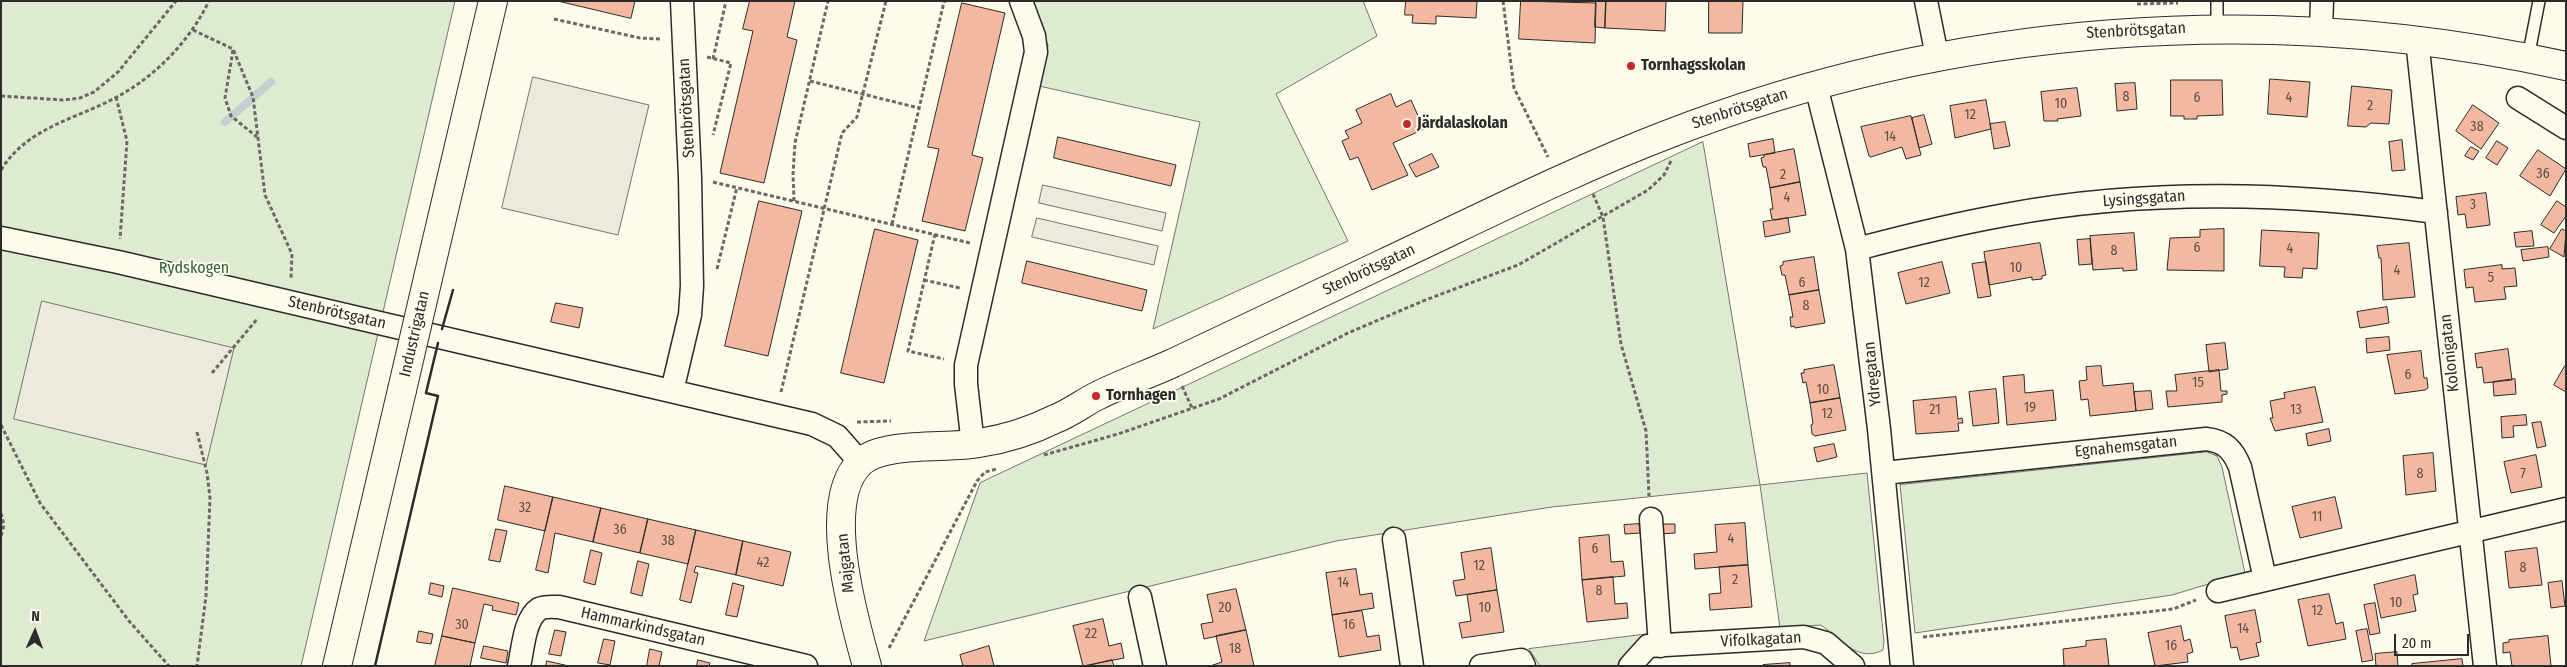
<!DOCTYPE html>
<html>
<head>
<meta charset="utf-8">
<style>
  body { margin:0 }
  #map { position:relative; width:2567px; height:667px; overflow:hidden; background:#fdfbea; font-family:"Fira Sans Condensed",sans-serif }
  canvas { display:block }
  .frame { position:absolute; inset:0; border:2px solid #2b2b2b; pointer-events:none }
  .north { position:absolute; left:10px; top:607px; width:50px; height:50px; -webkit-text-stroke:4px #fdfbea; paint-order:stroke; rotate:2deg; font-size:14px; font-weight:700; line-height:20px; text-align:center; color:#2b2b2b }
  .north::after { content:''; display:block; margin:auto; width:18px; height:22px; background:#2b2b2b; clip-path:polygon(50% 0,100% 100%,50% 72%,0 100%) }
  .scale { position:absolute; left:2394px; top:634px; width:75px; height:22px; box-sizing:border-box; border:2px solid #2b2b2b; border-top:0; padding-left:6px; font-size:15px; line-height:18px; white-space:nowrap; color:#2b2b2b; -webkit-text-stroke:4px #fdfbea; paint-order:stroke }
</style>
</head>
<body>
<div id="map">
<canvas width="2567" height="667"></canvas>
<div class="frame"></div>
<div class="north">N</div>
<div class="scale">20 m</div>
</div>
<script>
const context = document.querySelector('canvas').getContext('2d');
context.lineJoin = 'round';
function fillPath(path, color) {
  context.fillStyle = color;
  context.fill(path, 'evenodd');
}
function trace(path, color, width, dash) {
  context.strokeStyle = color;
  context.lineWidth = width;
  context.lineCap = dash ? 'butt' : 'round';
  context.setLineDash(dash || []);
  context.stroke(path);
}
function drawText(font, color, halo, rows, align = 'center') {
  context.font = font + ' "Fira Sans Condensed",sans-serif';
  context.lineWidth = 4;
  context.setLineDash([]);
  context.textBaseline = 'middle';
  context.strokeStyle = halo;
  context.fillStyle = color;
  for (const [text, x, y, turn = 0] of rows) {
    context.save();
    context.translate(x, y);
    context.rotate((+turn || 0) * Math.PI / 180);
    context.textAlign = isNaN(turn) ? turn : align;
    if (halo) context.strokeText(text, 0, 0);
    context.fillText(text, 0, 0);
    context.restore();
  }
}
const green = new Path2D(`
  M1,1H455L301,666H1Z
  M1030,1H1363L1377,36L1276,94L1348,241L1153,329L1200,122L1039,86L1048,46Z
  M1703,142L1760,485L1867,473L1884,642L1883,650C1858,663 1840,639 1821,625L1780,628L1760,485L1552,507L1336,541L924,641L980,483Z
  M2207,452L2217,456L2222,467L2245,573L2172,595L1915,633L1900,485Z
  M1648,634L1617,666H1540L1529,649Z`);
const parking = new Path2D(`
  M533,77L649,105L618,235L502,208Z
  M1043,185L1166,213L1162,231L1039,203Z
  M1037,218L1158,246L1154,265L1032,237Z
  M42,301L234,348L206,465L14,419Z`);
const stream = new Path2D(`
  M225,122L271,82`);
const building = new Path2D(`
  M558,1H635L631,18Z
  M750,1H795L787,37L797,40L764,183L720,173L753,31L743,29Z
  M1406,1H1477L1476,18L1436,16V24L1412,23L1413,15H1405Z
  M1521,1L1596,3L1595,43L1519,39Z
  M1596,1H1606L1605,28L1595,27Z
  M1606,1H1666L1665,31L1605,28Z
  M1709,1H1743L1742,33H1709Z
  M962,3L1005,13L972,155L983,158L965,231L922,221L939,149L928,147Z
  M2270,79L2310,82L2307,117L2268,114Z
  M2171,80H2222L2223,115L2197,116V119H2184V116H2171Z
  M2135,83L2137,109L2117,111L2115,84Z
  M2352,86L2392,90L2389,124L2371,123L2366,127L2348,126Z
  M2077,88L2081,116L2057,119L2058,121H2044L2041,92Z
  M1391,94L1396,107L1411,100L1424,129L1393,143L1408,175L1372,190L1358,157L1350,160L1342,141L1349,138L1345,131L1362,123L1356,110Z
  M1986,100L1991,129L1955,138L1950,106Z
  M2473,105L2499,123L2481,149L2456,131Z
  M1924,115L1932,144L1919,148L1912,118Z
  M1911,116L1921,155L1906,159L1902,147L1871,157L1869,156L1861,127Z
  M2005,122L2010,146L1994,149L1990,124Z
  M1058,137L1176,165L1171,186L1054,158Z
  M1773,139L1775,153L1750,157L1748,144Z
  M2402,140L2405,170L2392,171L2389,142Z
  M2497,141L2508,148L2497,165L2486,158Z
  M2471,147L2479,151L2473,160L2465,156Z
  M1794,149L1800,182L1770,188L1766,167H1763L1761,158L1764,157V155Z
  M2538,150L2566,169L2550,196L2520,176Z
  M1432,154L1439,167L1416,177L1409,165Z
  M1800,182L1806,215L1775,220L1772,219L1770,209H1773L1770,188Z
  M2486,193L2490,225L2467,228L2465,214L2458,215L2456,197Z
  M759,201L802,211L768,356L725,346Z
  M2557,201L2566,207V216L2554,233L2541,225Z
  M1788,218L1790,232L1765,237L1763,222Z
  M875,229L918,240L884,383L841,373Z
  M2224,229V271L2167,270L2170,238L2200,237V230Z
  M2562,229L2566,231L2564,257L2550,249Z
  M2262,230L2319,233L2317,269L2303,268L2302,278L2284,277L2285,267L2260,266Z
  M2532,231L2534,246L2516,247L2514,233Z
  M2134,233L2137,270L2123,271V268L2093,270L2090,236Z
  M2090,239L2092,264L2079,265L2077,240Z
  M2040,243L2046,275L2042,276V279L2032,280V277L1989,285L1984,252Z
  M2409,243L2415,297L2383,300L2381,258H2379L2377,246Z
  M2548,247L2549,257L2523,261L2521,250Z
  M1814,257L1819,290L1789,295L1785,275H1782L1780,266L1783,265V262Z
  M1027,261L1147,290L1142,311L1022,283Z
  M1942,262L1950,293L1906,304L1898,273Z
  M1986,262L1991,296L1978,298L1972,264Z
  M2502,265V269L2515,268L2517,286L2504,287L2506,299L2475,302L2473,287L2466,288L2464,270Z
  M1819,290L1825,323L1795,328L1794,326L1791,327L1790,317H1793L1789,295Z
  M556,303L583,308L579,328L551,322Z
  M2387,307L2389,323L2360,328L2357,312Z
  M2389,337L2390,350L2367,353L2366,339Z
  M2225,343L2228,369L2209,372L2206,345Z
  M2508,349L2512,380L2484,383L2482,367L2477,368L2475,354Z
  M2421,351L2424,378H2427L2428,388L2425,390L2395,394L2387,355Z
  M1834,365L1840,398L1810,403L1806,382L1803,383L1801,373H1804V370Z
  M2101,366L2103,386L2133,383L2136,411L2090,416L2088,399L2081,400L2079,381L2087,380L2086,367Z
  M2565,366H2566V392L2554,385Z
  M2219,370L2221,391H2227V394L2222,395V402L2168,407L2166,391H2177L2175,375Z
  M2024,375L2025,393L2053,390L2056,420L2007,425L2003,377Z
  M2515,379L2516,394L2494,396L2493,382Z
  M2315,387L2323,422L2275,431L2270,418H2273L2270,401L2285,398L2284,393Z
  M1996,389L1999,423L1973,426L1969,392Z
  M2151,391L2153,409L2136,411L2134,392Z
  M1956,397L1958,419L1962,418L1963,423H1958L1959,431L1916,434L1913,401Z
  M1840,398L1846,430L1815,436L1812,434L1811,425L1813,424L1810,403Z
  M2526,415L2527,425L2513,426L2514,437L2502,438L2501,417Z
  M2541,422L2546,446L2537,448L2532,423Z
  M2329,429L2331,441L2308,446L2306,434Z
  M1834,444L1837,457L1817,462L1814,448Z
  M2433,453L2436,491L2406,495L2403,456Z
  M2536,455L2542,487L2511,493L2504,462Z
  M505,486L553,497L545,531L498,520Z
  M553,497L601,508L593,542L555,533L548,573L536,570Z
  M2335,497L2342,528L2300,538L2292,507Z
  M601,508L648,519L640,553L593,542Z
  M648,519L696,530L688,564L640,553Z
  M1745,523L1748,565L1695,569L1694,554L1717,552L1715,525Z
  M1639,524L1640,533L1625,534L1624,525Z
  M1660,524H1675V533L1660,534Z
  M496,529L507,531L500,562L489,560Z
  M696,530L743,541L736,575L696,566L694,572L698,573L691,603L680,600Z
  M1609,535L1611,562L1623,561L1625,576L1582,580L1579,538Z
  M743,541L791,552L783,586L736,575Z
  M1491,548L1497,590L1456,596L1453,581L1465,579L1461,553Z
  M2537,548L2542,585L2509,588L2505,552Z
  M591,550L602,553L595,585L584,582Z
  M638,561L649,564L642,596L631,593Z
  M1748,565L1752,607L1710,610L1709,594L1721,593L1719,567Z
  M1356,569L1360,595L1372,593L1374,608L1332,615L1326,573Z
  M2415,575L2418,594L2413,595L2416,611L2381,618L2374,585Z
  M1613,577L1615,604L1627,603L1628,618L1587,622L1582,580Z
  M2562,581L2565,606L2551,608L2548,583Z
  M431,583L444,586L442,597L429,594Z
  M733,583L744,586L737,617L726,615Z
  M453,588L519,603L516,615L492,610L493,606L484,604L475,643L442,636Z
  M1236,589L1246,630L1204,639L1201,624L1213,622L1207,595Z
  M1497,590L1504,632L1462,638L1459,623L1471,621L1467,595Z
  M2329,594L2336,624L2343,622L2346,639L2308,646L2298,600Z
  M2375,603L2380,633L2370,635L2364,605Z
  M2255,610L2261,642L2256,643L2259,656L2240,660L2237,647L2231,648L2225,616Z
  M1362,611L1367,637L1379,635L1381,650L1339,657L1332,615Z
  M1103,619L1109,646L1121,643L1124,658L1083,666L1073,626Z
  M2181,626L2184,641L2190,639L2193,652L2187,654L2188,662L2155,666L2148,633Z
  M2367,629L2373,660L2362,662L2356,631Z
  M555,630L566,632L561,656L549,654Z
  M1246,630L1254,666H1210L1222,662L1216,636Z
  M419,631L433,634L431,644L417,642Z
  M442,636L475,643L470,666H435Z
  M2548,636L2551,666H2512L2510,652L2503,653V643L2509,642V640Z
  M604,639L615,641L610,665L598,663Z
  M2106,639L2109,666H2064L2063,649L2086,646V641Z
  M484,646L508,651L506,663L481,658Z
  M989,646L994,666H963L960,655Z
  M650,649L662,652L659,666H647Z
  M2397,652L2398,666H2376L2375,654Z
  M2462,659L2463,666H2412V664Z
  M698,660L710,663L709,666H697Z
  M1112,660L1114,666H1087Z
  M547,661L569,666H546Z
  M1790,663V666H1763V665Z`);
const path = new Path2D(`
  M1503,1L1514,88L1548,157
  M2137,4L2178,3
  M554,19L640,38L660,39
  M193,30L233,49L253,97L265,195L292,254L291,278
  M233,50L225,98L231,116L257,137
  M707,57L731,63L713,135
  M713,59L726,1
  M810,81L919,108
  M1,96L63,100L80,98L94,92L118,72L176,1
  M116,97L127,141L120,239
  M1,170C27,128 73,120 115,98C155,77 189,42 209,1
  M713,182L970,243
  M1593,194L1603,217L1621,344L1646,431L1649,496
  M794,201L793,174L795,143L828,1
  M892,224L944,2L946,1
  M935,234L908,351L944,359
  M717,269L737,187
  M924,280L960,288
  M212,373L258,318
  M1182,386L1192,408
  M781,392L842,133L857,117L886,1
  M857,422L891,421
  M1,425L40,503L129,621L169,666
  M197,432L207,473L210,498L206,596L197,666
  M1044,455L1118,434L1219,399L1348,333L1423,301L1518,265L1648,190L1664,175L1671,161
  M1,513L4,525L1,536
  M1923,637L2173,609L2196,600
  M889,648L977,481L985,472L997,469`);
const lane = new Path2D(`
  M2217,27V1
  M2528,58L2539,1`);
const street = new Path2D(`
  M1926,1L1937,56
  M2321,29L2322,1
  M2417,40L2485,666
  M1816,86L1857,249L1879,429L1902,666
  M2518,98L2566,128
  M1,238L118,262L812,424L837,436L860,462
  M1857,249C1906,236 1955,224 2005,215C2148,188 2292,193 2436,212
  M672,391L690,315L692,286L690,177L682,1
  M973,445L966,384V365L1036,52L1034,36L1021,1
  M1884,473L2206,439C2225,441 2233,450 2240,467L2265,579
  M1651,519L1660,646
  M1394,539L1412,666
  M2218,591L2566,509
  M1140,597L1155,666
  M519,666C523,650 524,619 539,609C545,606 553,607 559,607L806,666
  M1481,666L1521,660L1524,666
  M1630,666L1648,646L1804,637L1826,643L1853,666`);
const secondary = new Path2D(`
  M428,278L493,1
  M337,666L402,390
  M867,666C854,619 819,500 861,462C884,441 948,449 979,443C1005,439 1031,431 1055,419C1071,413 1084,402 1099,395C1123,383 1149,374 1173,363C1243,330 1313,297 1382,264C1476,220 1570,172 1666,135C1951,24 2267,0 2566,66`);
const secondaryBridge = new Path2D(`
  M402,390L428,278`);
const wall = new Path2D(`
  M442,329L453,290
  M375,666L438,396L426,393L438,343`);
const markers = [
  [1631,66,5,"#c62828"],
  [1407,124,5,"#c62828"],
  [1096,396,5,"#c62828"]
];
const numberNames = [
  ["8",2126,97],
  ["6",2197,98],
  ["4",2289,98],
  ["10",2061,104],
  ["2",2370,106],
  ["12",1970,115],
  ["38",2477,127],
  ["14",1890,137],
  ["36",2543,174],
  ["2",1783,175],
  ["4",1787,198],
  ["3",2473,205],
  ["6",2197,248],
  ["4",2290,249],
  ["8",2114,251],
  ["10",2016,268],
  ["4",2397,271],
  ["5",2491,278],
  ["6",1802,283],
  ["12",1924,283],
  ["8",1806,306],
  ["6",2408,375],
  ["15",2198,383],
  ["10",1823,390],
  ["19",2030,408],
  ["21",1935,410],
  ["13",2296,410],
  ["12",1827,414],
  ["8",2420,474],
  ["7",2523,474],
  ["32",525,508],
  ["11",2317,517],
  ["36",620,530],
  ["4",1731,539],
  ["38",668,541],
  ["6",1595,549],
  ["42",763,563],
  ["12",1479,566],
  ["8",2523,568],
  ["2",1735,580],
  ["14",1343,583],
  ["8",1599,591],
  ["10",2396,603],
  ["20",1225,608],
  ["10",1485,608],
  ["12",2317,611],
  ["30",462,625],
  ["16",1349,625],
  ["14",2243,629],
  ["22",1091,634],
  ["16",2171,646],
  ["18",1235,649]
];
const streetNames = [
  ["Stenbrötsgatan",2136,31,-3],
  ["Stenbrötsgatan",687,108,-93],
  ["Stenbrötsgatan",1740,109,-18],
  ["Lysingsgatan",2144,199,-4],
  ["Stenbrötsgatan",1369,270,-25],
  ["Stenbrötsgatan",337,313,13],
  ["Industrigatan",415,334,-77],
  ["Kolonigatan",2450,353,-96],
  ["Ydregatan",1873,374,-96],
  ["Egnahemsgatan",2126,447,-6],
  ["Majgatan",846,563,-96],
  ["Hammarkindsgatan",643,627,13],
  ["Vifolkagatan",1761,640,-3]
];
const poiNames = [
  ["Tornhagsskolan",1641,66],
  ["Järdalaskolan",1417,124],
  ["Tornhagen",1106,396]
];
const parkNames = [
  ["Rydskogen",194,269]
];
fillPath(green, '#deebd1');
trace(green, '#74746e', 1);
fillPath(parking, '#eceadb');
trace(parking, '#74746e', 1);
trace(stream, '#c7d0d0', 8);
fillPath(building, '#f2b8a0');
trace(building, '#2b2b2b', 1);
trace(lane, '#2b2b2b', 14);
trace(street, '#2b2b2b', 25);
trace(secondary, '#2b2b2b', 30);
trace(path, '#6a6964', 3, [4, 2.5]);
trace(lane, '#fdfbea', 11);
trace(street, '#fdfbea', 22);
trace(secondary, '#fdfbea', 28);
trace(secondaryBridge, '#2b2b2b', 30, []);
trace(secondaryBridge, '#fdfbea', 28);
trace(wall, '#2b2b2b', 2.5);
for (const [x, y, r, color] of markers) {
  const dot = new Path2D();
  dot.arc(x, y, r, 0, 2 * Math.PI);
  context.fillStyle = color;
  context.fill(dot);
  trace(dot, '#fdfbea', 2);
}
drawText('14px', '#5d4e48', null, numberNames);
drawText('16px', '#2b2b2b', '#fdfbea', streetNames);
drawText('bold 16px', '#2b2b2b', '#fdfbea', poiNames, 'left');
drawText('16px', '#34623c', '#fdfbea', parkNames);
</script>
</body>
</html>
